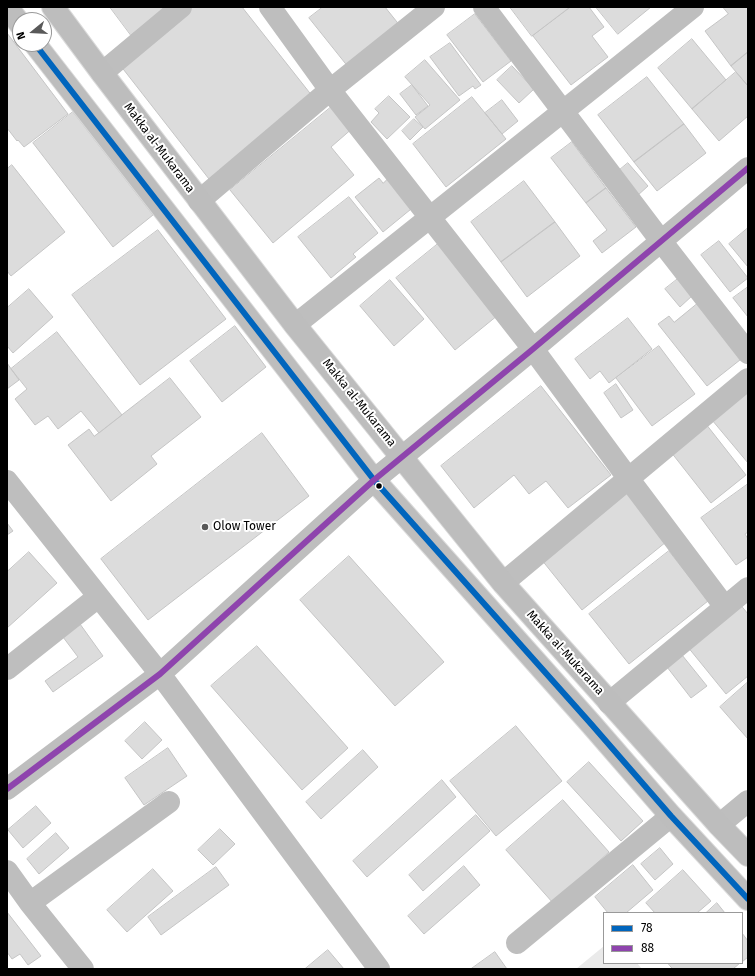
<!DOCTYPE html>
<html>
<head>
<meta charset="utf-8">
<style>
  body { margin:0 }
  #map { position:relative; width:755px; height:976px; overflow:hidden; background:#fff; font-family:"Fira Sans",sans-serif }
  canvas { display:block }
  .frame { position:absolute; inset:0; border:8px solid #000; pointer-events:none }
  .legend { position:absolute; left:603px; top:912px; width:140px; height:52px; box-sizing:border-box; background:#fff; border:1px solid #999; margin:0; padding:5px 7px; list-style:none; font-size:12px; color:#000 }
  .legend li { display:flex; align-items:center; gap:8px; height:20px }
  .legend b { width:20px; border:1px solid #999 }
  .north { position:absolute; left:12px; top:12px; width:40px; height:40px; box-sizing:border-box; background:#fff; border:1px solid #999; border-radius:50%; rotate:252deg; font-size:11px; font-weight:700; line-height:16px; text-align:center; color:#000 }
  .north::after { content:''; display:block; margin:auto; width:14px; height:18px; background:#595959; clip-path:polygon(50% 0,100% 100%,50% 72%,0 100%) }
</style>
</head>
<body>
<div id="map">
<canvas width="755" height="976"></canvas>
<div class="frame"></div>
<ul class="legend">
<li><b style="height:5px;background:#0065bd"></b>78</li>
<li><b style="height:5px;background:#8e44ad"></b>88</li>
</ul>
<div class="north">N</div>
</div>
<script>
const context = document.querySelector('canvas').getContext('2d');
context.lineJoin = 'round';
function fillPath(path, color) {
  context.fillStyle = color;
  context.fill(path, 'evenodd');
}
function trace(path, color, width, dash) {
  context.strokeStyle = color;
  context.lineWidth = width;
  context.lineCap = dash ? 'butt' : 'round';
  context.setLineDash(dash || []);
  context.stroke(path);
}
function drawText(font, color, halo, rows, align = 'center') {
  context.font = font + ' "Fira Sans",sans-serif';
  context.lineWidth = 4;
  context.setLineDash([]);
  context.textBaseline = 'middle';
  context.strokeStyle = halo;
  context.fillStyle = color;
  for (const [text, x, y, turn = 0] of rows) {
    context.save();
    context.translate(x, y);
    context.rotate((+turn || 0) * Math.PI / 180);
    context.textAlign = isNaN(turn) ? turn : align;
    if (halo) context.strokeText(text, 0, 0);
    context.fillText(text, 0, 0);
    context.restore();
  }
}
const green = new Path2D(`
  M604,946V963H637L642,969H576Z`);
const building = new Path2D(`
  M110,7H169L131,35Z
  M193,7H242L313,97L209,179L120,65Z
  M323,7H385L401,27L349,68L309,18Z
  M510,7H570L532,36Z
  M571,7H589L604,27L592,36L608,57L571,85L533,36Z
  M596,7H651L618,34Z
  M723,7H748V52L731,66L705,31L728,14Z
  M475,14L511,61L483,82L447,35Z
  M7,33L68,114L24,147L18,140L17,141L7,128Z
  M692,39L726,80L692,109L658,68Z
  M450,43L481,85L475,89L473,86L459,96L430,57Z
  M748,52V86L731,66Z
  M425,60L460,100L425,129L415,117L430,105L405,77Z
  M512,66L534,89L519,103L497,80Z
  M736,72L748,86V116L719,141L692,109Z
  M647,77L684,124L634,162L598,115Z
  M412,85L428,106L416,115L400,94Z
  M389,96L410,117L387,139L371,122L379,113L375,109Z
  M472,97L506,139L446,187L413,144Z
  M502,100L518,121L502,134L485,113Z
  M335,104L354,127L331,147L354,175L273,243L230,190Z
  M73,112L153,215L113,247L33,143Z
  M414,119L423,127L410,140L402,131Z
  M684,124L706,153L657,191L634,162Z
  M572,142L606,188L586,203L551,158Z
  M628,163L648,186L637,196L616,173Z
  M12,165L65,232L11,276L7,271V169Z
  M392,175L416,205L383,232L355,197L379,178L383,183Z
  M524,181L555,222L501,262L471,222Z
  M606,188L636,227L602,253L593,241L607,230L586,203Z
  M349,197L378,233L353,254L356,257L331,278L298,237Z
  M555,222L580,256L527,297L501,262Z
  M748,228V267L729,244Z
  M158,230L226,319L140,385L72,295Z
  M444,239L503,311L455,350L396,278Z
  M719,241L748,278L730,292L701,255Z
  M679,278L693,295L680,307L665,289Z
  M390,280L424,319L394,346L360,306Z
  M748,287V317L733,298Z
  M29,289L53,317L13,353L7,346V308Z
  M702,300L745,356L707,386L658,324L669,316L674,322Z
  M628,318L652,349L609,383L600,371L590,379L575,359Z
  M235,326L266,367L222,402L190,361Z
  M57,332L122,415L99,433L81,411L58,429L48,416L35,425L15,399L27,389L11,369Z
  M659,346L695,394L652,426L616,378Z
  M7,363L19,380L7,389Z
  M170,378L201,417L151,456L157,464L111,501L68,445L89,429L94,436Z
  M616,384L633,410L621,418L604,393Z
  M541,386L611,475L568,508L546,481L529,494L514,475L474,508L441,466Z
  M748,389V463L712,420Z
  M702,419L746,475L711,503L667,447Z
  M262,433L309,496L148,620L101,559Z
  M748,484V532L745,534L748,539V557L736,565L701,518Z
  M626,491L666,542L582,610L541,559Z
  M7,523L13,531L7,535Z
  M669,551L708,601L629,664L589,614Z
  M29,552L57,583L7,628V572Z
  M349,556L444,662L395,706L300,600Z
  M739,603L748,614V676L726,694L687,646Z
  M80,624L103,656L53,692L45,681L78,657L63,637Z
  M257,646L348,748L302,790L211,686Z
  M682,655L707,686L691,698L667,667Z
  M748,682V739L720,707Z
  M145,722L162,740L142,759L125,741Z
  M516,726L562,781L496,836L450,781Z
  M168,748L187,776L144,805L125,778Z
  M363,750L378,767L321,819L306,802Z
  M589,762L643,821L621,841L567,782Z
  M442,780L456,797L367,877L353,861Z
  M563,800L609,852L553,903L506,850Z
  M36,806L51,823L23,848L8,830Z
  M476,815L490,831L423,891L409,875Z
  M220,829L235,844L213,865L198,850Z
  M56,833L69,848L39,874L27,859Z
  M660,848L673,864L655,880L641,864Z
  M633,865L653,890L626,913H608L595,897Z
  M464,866L480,885L424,934L408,916Z
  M216,867L229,885L161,935L148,917Z
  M153,869L173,891L127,932L107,910Z
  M683,870L711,901L697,913H655L646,903Z
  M717,903L725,913H706Z
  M7,912L41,956L28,965L20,954L12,959L7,952Z
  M742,933L748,941V957L742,962Z
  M328,950L344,969H305Z
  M495,952L507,969H471Z
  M668,963H740L733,969H673Z`);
const minor = new Path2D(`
  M270,7L330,90L533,349L628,478L725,607
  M484,7L661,241L748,353
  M102,73L181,7
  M199,201L330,90L434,7
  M295,325C427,219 561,114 693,7
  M7,481L160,674L379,969
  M503,583L748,379
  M7,669L98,597
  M609,703L748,588
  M7,789L160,674L374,480L533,349L748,168
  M719,825L748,801
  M7,871L30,903L83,969
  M30,903L169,802
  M517,943L671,816`);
const highway = new Path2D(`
  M7,7L20,24
  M53,7L102,73L295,325L503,583L719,825L748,855
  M35,44L374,480L592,725L671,816L748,899`);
const bus1 = new Path2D(`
  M35,44L374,480L592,725L671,816L748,899`);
const bus2 = new Path2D(`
  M7,789L160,674L374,480L533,349L748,168`);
const markers = [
  [379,486,3.5,"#000"],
  [205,527,4,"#595959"]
];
const streetNames = [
  ["Makka al-Mukarama",159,148,53],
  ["Makka al-Mukarama",359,403,51],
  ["Makka al-Mukarama",565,653,48]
];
const poiNames = [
  ["Olow Tower",213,527]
];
fillPath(green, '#eaeaea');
fillPath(building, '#dcdcdc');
trace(building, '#c5c5c5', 1);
trace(highway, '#dbdbdb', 24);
trace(minor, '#bebebe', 22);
trace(highway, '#bdbdbd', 22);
trace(bus1, '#0065bd', 6);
trace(bus2, '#8e44ad', 6);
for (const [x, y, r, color] of markers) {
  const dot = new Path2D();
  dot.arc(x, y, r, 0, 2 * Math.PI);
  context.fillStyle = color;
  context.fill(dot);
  trace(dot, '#fff', 1.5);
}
drawText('12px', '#000', '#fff', streetNames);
drawText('12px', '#000', '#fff', poiNames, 'left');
</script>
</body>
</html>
